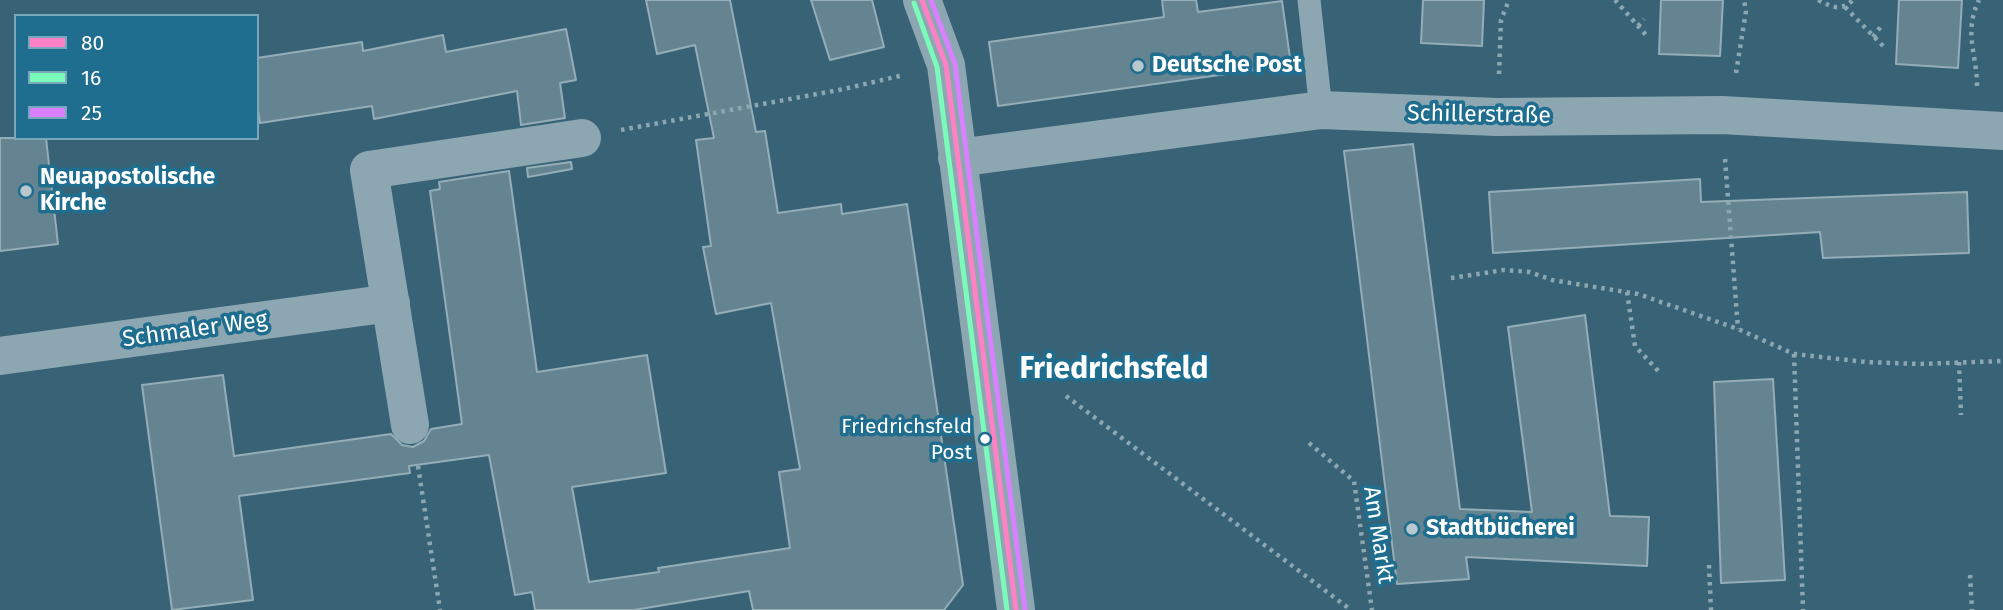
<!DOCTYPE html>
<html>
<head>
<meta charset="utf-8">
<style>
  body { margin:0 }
  #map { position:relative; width:2003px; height:610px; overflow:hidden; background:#386376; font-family:"Fira Sans",sans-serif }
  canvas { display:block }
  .legend { position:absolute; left:14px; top:14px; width:245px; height:126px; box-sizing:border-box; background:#1f6d8f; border:2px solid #79a7bc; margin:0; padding:9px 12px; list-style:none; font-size:21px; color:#fff }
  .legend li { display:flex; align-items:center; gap:14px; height:35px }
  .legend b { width:35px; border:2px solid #79a7bc }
</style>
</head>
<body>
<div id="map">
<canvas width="2003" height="610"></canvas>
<ul class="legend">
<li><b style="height:9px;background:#ff80c5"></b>80</li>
<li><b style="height:9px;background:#7afbb9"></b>16</li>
<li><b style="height:9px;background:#d880ff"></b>25</li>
</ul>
</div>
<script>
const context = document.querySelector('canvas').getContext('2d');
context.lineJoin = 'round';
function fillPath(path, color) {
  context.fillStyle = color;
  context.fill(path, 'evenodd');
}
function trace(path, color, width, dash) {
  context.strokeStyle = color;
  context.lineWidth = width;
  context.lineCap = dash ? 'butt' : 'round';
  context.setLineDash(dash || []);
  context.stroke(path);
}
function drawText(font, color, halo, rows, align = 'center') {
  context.font = font + ' "Fira Sans",sans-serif';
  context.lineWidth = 7;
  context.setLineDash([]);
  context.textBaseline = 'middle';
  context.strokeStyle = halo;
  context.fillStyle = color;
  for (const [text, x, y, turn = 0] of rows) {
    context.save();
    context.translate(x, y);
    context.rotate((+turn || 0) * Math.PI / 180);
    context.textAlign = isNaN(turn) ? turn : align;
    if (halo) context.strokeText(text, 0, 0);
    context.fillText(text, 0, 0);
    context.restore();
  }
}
const building = new Path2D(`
  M646,0H730L756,132L765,131L778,213L841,204L842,214L907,204L963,585L944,610H753L749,591L634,610H535L532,592L515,595L489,455L409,466L410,473L239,496L253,600L172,610L142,385L223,375L234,456L391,434L402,445L413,447L424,441L431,429L462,424L430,191L440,189L439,182L509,171L537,372L647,355L666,473L572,487L589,582L659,572L658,568L790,548L779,472L800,469L771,303L716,314L703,247L711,246L696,140L714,138L695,45L657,54Z
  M811,0H872L884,47L830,60Z
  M1162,0H1196L1198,12L1282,1L1291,65L998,106L989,42L1164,17Z
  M1423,0H1484L1482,46L1421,43Z
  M1661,0H1723L1720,56L1659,54Z
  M1899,0H1962L1958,68L1896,64Z
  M566,29L576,80L560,83L565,118L521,125L517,91L374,119L372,106L260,123L257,104V58L362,42L363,51L443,35L446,52Z
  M0,138H46L58,244L0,251Z
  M1413,144L1460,509L1532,512L1508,327L1585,315L1610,516L1649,517L1647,566L1466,557L1469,579L1397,584L1344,151Z
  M571,162L572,169L528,177L527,168Z
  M1700,179L1701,202L1967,192L1969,253L1823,258L1820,232L1493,253L1489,192Z
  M1773,379L1785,580L1721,583L1714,382Z`);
const path = new Path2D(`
  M1615,0L1646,35
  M1818,0C1833,7 1840,12 1853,0
  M1845,7L1885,48
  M1638,26L1644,19
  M1873,37L1882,25
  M1736,73L1746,11L1744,0
  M1499,74L1501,20L1509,0
  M1977,86C1977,53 1963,33 1979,0
  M621,130L839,90L904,75
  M1725,159L1738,329
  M1451,278L1504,270L1530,272L1552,280L1638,294L1738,329L1794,354L1866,362L1919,364L2003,361
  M1627,292L1635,346L1661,374
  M1794,354L1803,610
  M1959,362L1961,415
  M1066,396L1351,610
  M1309,443L1354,481L1372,610
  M418,466L440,610
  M1709,565L1711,610
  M1970,575L1972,610`);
const service = new Path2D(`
  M1309,0L1321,110`);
const minor = new Path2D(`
  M922,0L946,65L1016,610
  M957,158L1321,110L1497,117L1722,115L2003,131
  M0,356L391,303
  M410,425L369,170L582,138`);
const bus1 = new Path2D(`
  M922,0L946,65L1016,610`);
const bus2 = new Path2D(`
  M914,3L937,67L1007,610`);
const bus3 = new Path2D(`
  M931,0L955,64L1025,609`);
const markers = [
  [1138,66,7,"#b9c8cf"],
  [26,191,7,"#b9c8cf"],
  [985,439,6,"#fff"],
  [1412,529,7,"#b9c8cf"]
];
const busNames = [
  ["Friedrichsfeld",972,427],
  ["Post",972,453]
];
const poiNames = [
  ["Deutsche Post",1152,66],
  ["Neuapostolische",40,178],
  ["Kirche",40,204],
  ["Stadtbücherei",1426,529]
];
const streetNames = [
  ["Schillerstraße",1479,115,1],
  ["Schmaler Weg",195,330,-8],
  ["Am Markt",1378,535,81]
];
const districtNames = [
  ["Friedrichsfeld",1114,370]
];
fillPath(building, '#658492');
trace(building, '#94adb7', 2);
trace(path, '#8ca7b2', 4.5, [3.5, 5]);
trace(service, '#8ca7b2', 23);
trace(minor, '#8ca7b2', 38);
trace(bus1, '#ff80c5', 5);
trace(bus2, '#7afbb9', 5);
trace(bus3, '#d880ff', 5);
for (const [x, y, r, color] of markers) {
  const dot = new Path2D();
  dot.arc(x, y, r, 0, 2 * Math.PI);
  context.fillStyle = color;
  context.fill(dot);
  trace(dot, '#1f6d8f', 2.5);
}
drawText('21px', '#fff', '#1f6d8f', busNames, 'right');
drawText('bold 23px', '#fff', '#1f6d8f', poiNames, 'left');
drawText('23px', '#fff', '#1f6d8f', streetNames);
drawText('bold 30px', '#fff', '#1f6d8f', districtNames);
</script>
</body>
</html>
